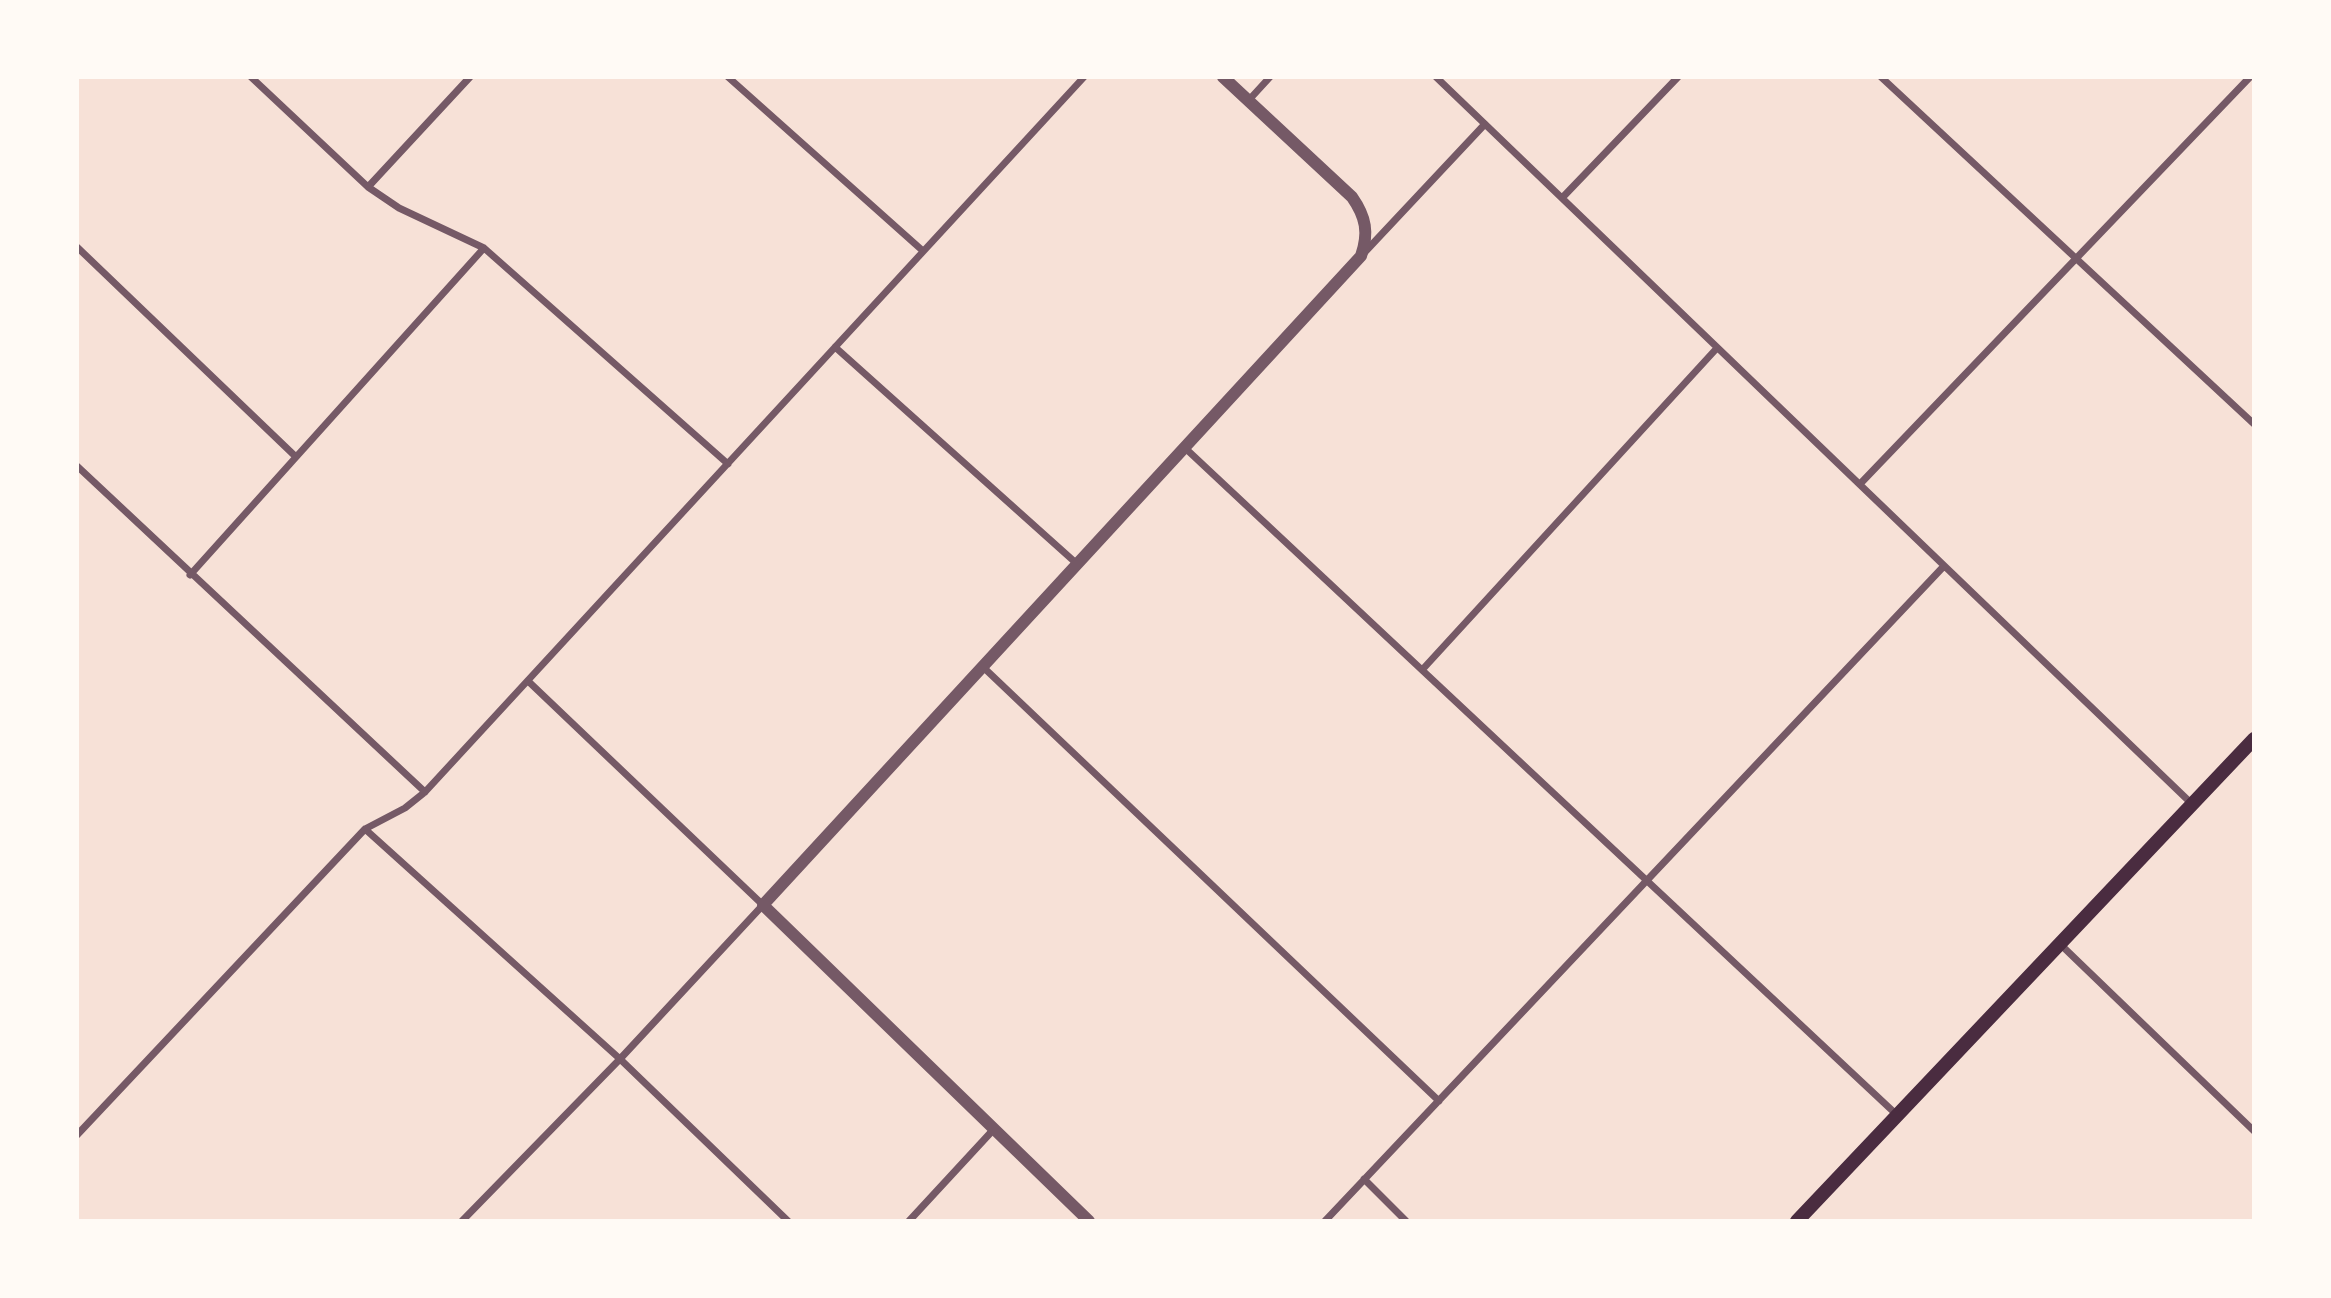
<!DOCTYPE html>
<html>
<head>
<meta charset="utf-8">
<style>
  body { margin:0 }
  #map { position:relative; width:2331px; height:1298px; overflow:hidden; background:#f7e1d7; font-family:"Playfair Display",serif }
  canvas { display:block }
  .frame { position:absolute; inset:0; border:79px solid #fffaf5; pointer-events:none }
</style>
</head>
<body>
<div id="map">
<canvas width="2331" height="1298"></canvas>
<div class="frame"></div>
</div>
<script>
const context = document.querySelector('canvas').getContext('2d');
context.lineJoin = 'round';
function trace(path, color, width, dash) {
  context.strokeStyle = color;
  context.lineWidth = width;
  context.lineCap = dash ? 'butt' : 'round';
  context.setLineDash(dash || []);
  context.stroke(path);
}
const minor = new Path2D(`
  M251,77L368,187L399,208L484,248L728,464
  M728,77L923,251
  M1436,77L2192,804
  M1881,77L2254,424
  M1248,101L1270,77
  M368,187L470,77
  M1562,198L1678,77
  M77,247L295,456
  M1364,253L1485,124
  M835,347L1076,563
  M1184,447L1897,1115
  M77,466L425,792
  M1860,484L2250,77
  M190,575L484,248
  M982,666L1439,1101
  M1422,670L1717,348
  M365,829L620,1059L788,1221
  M2060,944L2254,1131
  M77,1135L365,829L405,808L425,792L1084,77
  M1364,1179L1406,1221
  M462,1221L620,1059L763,905L528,681
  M909,1221L994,1129
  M1325,1221L1944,566`);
const tertiary = new Path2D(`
  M1089,1221L763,905L1361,256C1369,233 1366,217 1352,197L1223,77`);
const secondary = new Path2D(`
  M1797,1221L2254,739`);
trace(minor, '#755966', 7);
trace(tertiary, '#755966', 12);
trace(secondary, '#4a2c40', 14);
</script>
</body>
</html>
